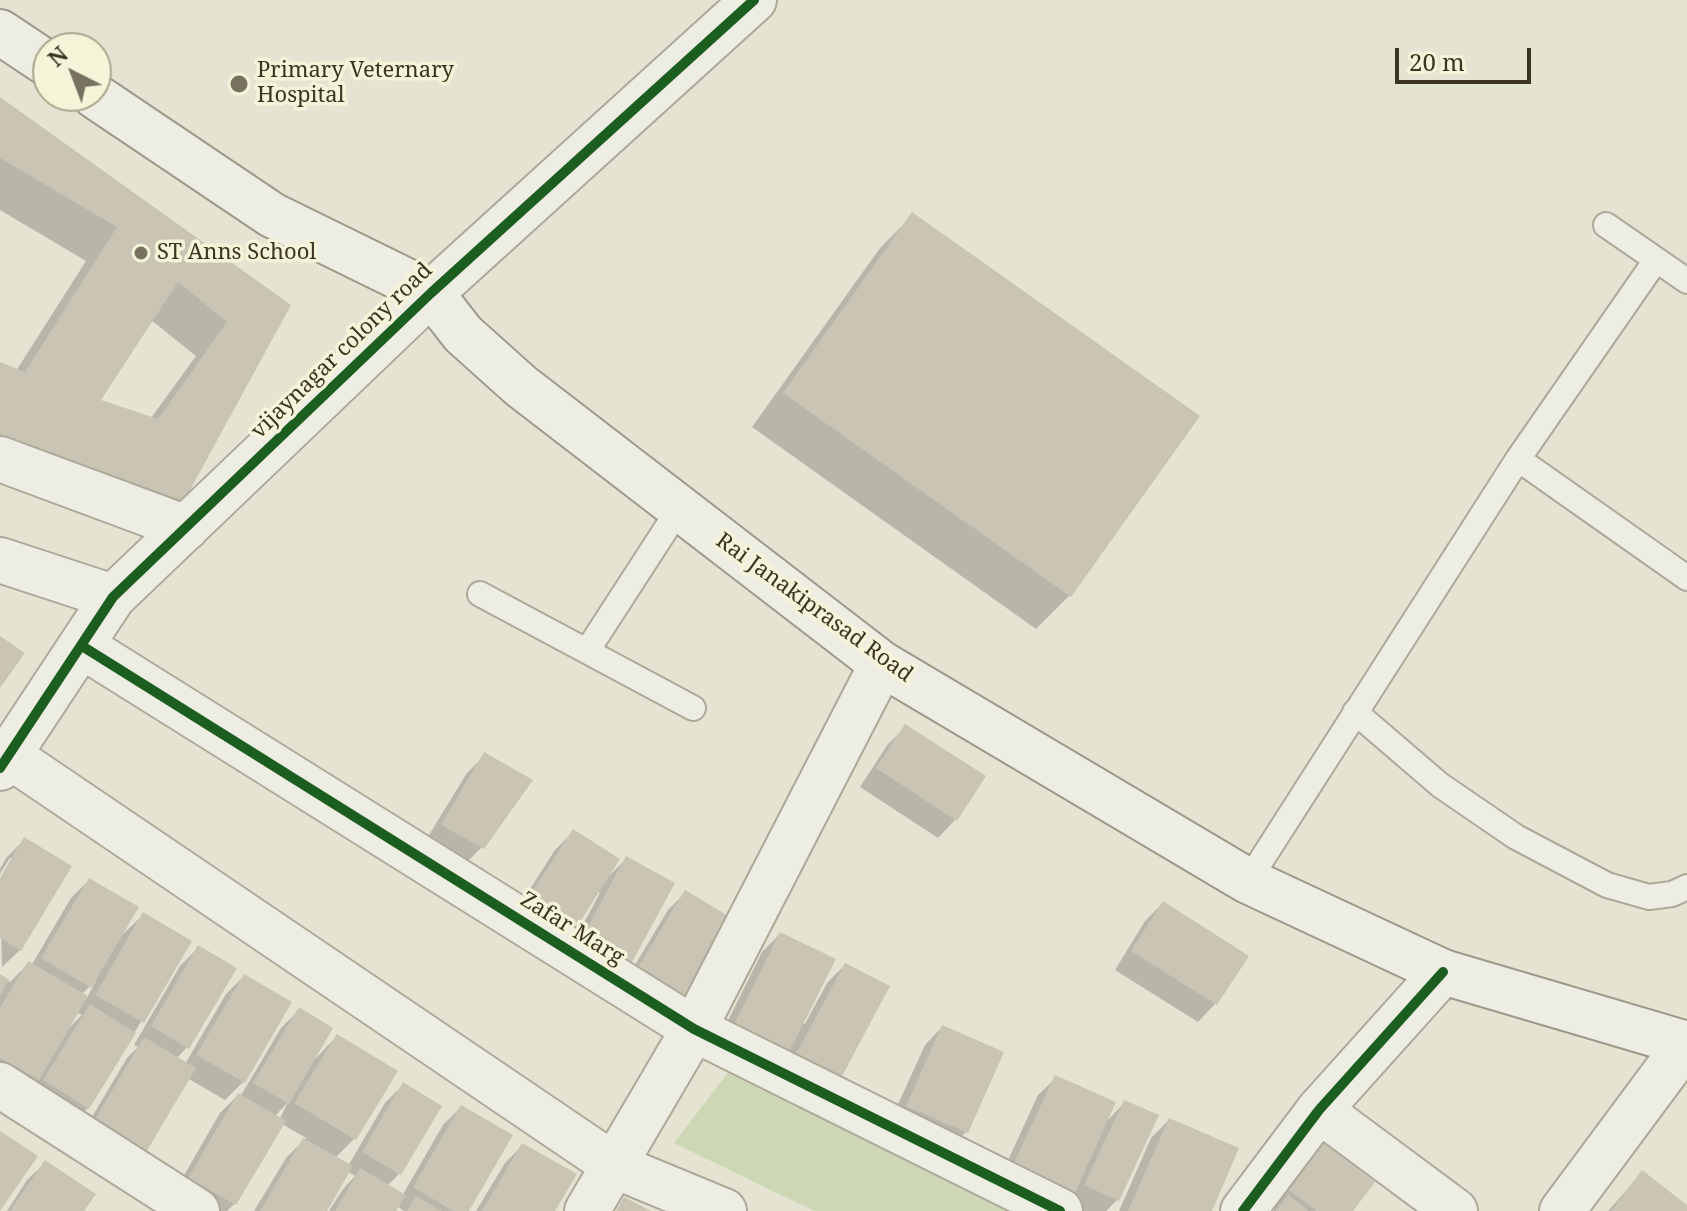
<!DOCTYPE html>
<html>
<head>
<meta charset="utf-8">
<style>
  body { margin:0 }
  #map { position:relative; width:1687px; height:1211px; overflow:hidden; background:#e5e4d2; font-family:"Noto Serif",serif }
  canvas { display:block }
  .north { position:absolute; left:32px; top:32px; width:80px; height:80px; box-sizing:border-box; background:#f5f4d9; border:2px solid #aba78f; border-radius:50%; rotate:318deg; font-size:22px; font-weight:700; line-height:32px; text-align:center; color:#3b3421 }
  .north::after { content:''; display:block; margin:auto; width:28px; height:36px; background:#76725f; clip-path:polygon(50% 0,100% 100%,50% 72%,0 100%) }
  .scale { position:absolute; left:1395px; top:48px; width:136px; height:36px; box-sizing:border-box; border:4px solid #3b3421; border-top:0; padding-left:10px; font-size:24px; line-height:28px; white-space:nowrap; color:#3b3421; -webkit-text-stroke:6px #f5f4d9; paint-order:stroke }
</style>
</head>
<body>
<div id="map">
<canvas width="1687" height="1211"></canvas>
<div class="north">N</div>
<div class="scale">20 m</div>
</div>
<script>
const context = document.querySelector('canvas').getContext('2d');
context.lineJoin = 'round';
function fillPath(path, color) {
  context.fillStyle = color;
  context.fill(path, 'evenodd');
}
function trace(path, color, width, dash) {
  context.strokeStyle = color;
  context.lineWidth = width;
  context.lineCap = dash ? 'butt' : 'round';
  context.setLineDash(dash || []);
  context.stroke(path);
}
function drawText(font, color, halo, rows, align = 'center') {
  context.font = font + ' "Noto Serif",serif';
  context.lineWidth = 7;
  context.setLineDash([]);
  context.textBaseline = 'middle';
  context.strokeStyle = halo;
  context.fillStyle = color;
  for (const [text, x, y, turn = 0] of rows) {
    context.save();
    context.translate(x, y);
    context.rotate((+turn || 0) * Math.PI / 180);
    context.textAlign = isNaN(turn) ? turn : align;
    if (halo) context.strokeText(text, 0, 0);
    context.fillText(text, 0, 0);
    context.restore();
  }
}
const green = new Path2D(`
  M733,1066L1013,1211H814L674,1143Z`);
const shadow = new Path2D(`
  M0,100L289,306L182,500L149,533L0,479V364L16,371L86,261L0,210ZM151,320L196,356L151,418L98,402Z
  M913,215L1197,417L1069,596L1036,629L752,427L880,248Z
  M906,727L955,820L938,838L860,787L888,744Z
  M485,755L482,847L464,865L424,843L467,773Z
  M573,832L608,877L627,858V967L561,965L600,893L597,891L507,925L555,850Z
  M24,840L20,950L2,967L0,882L14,858H10L0,874V869L6,858Z
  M89,880L121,936L143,915L190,942L88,1108L70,1126L26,1099L36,1079L19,1096L0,1085V977L10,982L28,964L31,966L71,898ZM96,980L87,998L81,995ZM76,1012L82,1015L67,1030Z
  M686,892L683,1004L632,970L668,910Z
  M1163,903L1246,956L1215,1004L1198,1022L1115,970L1145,921Z
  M780,934L802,1022L805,1024L827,983L845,965L838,1079L713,1051L762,952Z
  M198,948L187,1047L176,1059L185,1064L226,994L244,976L290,1002L243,1082L225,1100L187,1078L77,1142L127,1058L138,1047L134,1045L180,966Z
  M299,1010L315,1059L337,1036L354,1139L335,1158L348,1166L385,1103L403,1085L399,1174L387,1186L402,1196L443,1125L461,1107L466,1211H404L397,1206L394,1211H329L343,1189L355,1176L348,1172L325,1211H254L286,1158L306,1138L282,1124L234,1204L227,1211H197L172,1196L220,1113L238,1095L240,1097L281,1028ZM288,1102L279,1120L274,1117Z
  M942,1027L966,1132L948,1150L889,1124L925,1045Z
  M1056,1078L1106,1122L1125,1102L1156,1116L1117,1200L1106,1211H1084L1067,1203L997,1184L1038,1095Z
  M1169,1120L1210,1211H1119L1151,1138Z
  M523,1145L553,1211H476L505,1163Z
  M1298,1157L1351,1211H1275L1263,1201Z
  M45,1163L82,1211H7L27,1180Z
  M1642,1173L1687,1207V1211H1608Z`);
const building = new Path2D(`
  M0,97L291,305L184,501L0,434V362L25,372L117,227L0,158ZM178,282L227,322L158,419L101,400Z
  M912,212L1200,416L1071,597L783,393Z
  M0,636L25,653L0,688Z
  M905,724L986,776L957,821L876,768Z
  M484,752L533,780L484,849L441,825Z
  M573,829L620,859L571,936L523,906Z
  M24,837L72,866L21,951L0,938V878Z
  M626,856L675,883L626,973L577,947Z
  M89,878L139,907L91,988L41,958Z
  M685,890L737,921L685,1005L634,974Z
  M1163,901L1249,956L1217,1005L1131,951Z
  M143,912L192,941L144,1023L95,995Z
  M780,932L836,959L785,1060L730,1033Z
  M198,945L237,968L189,1049L151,1026Z
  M28,961L88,996L39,1080L0,1058V1008Z
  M845,963L890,986L840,1080L795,1056Z
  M0,974L9,980L0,996Z
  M244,974L292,1002L245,1083L196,1055Z
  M90,1004L136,1033L89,1109L43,1080Z
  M299,1007L333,1028L289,1104L253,1083Z
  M942,1025L1004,1052L968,1133L906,1106Z
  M337,1034L398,1071L356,1140L294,1103Z
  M144,1037L196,1068L145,1154L93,1123Z
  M1055,1075L1116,1102L1075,1193L1013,1165Z
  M403,1082L442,1106L401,1175L362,1152Z
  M238,1093L286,1121L236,1205L188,1178Z
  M1124,1100L1159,1115L1119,1201L1084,1185Z
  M461,1105L513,1135L469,1211H453L413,1187Z
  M1169,1118L1239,1148L1212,1211H1128Z
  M0,1131L38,1156L0,1211Z
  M1315,1136L1375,1182L1353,1211H1317L1279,1183Z
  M303,1138L353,1166L327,1211H260Z
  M522,1143L577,1174L555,1211H482Z
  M45,1160L96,1194L84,1211H10Z
  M360,1168L406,1195L396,1211H335Z
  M1642,1170L1687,1205V1211H1611Z
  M1288,1195L1309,1211H1276Z
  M416,1196L442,1211H407Z
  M624,1197L651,1211H616Z`);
const lane = new Path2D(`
  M1606,225L1687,281
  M1518,459L1687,578
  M480,594L693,708
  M587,651L679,509
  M1355,712L1440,785L1516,837L1607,885L1649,897L1672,894L1687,887
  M1248,881L1518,459L1656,260`);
const street = new Path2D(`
  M0,459L186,528
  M0,560L113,597
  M82,646L694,1029L1060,1211
  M8,755L615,1166L724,1211
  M0,768L113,597L431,293L754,0
  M0,1085L197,1211
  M1319,1110L1455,1211
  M587,1211L694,1029L882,664
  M1243,1211L1319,1110L1443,972
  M1562,1211L1686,1044`);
const secondary = new Path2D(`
  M0,32L48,64
  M95,96L272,215L431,293L463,334L521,386L882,664L1248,881L1443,972L1687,1044`);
const cycleway = new Path2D(`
  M82,646L694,1029L1060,1211
  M0,768L113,597L431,293L754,0
  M1243,1211L1319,1110L1443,972`);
const markers = [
  [239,84,10,"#76725f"],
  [141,253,8,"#76725f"]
];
const poiNames = [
  ["Primary Veternary",257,71],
  ["Hospital",257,96],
  ["ST Anns School",157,253]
];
const streetNames = [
  ["vijaynagar colony road",342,351,-44],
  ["Rai Janakiprasad Road",814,608,36],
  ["Zafar Marg",572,929,32]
];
fillPath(green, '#cdd7b5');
fillPath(shadow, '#0003');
fillPath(building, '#c9c4b3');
trace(lane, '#aba99a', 28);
trace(street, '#aba99a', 48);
trace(secondary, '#9b998a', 48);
trace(lane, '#eeede3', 24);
trace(street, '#eeede3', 44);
trace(secondary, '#eeede3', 44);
trace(cycleway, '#1b5e20', 10);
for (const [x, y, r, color] of markers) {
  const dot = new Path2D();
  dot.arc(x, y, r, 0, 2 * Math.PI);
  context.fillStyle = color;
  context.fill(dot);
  trace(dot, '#f5f4d9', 3);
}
drawText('22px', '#3b3421', '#f5f4d9', poiNames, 'left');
drawText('22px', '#3b3421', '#f5f4d9', streetNames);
</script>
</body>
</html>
